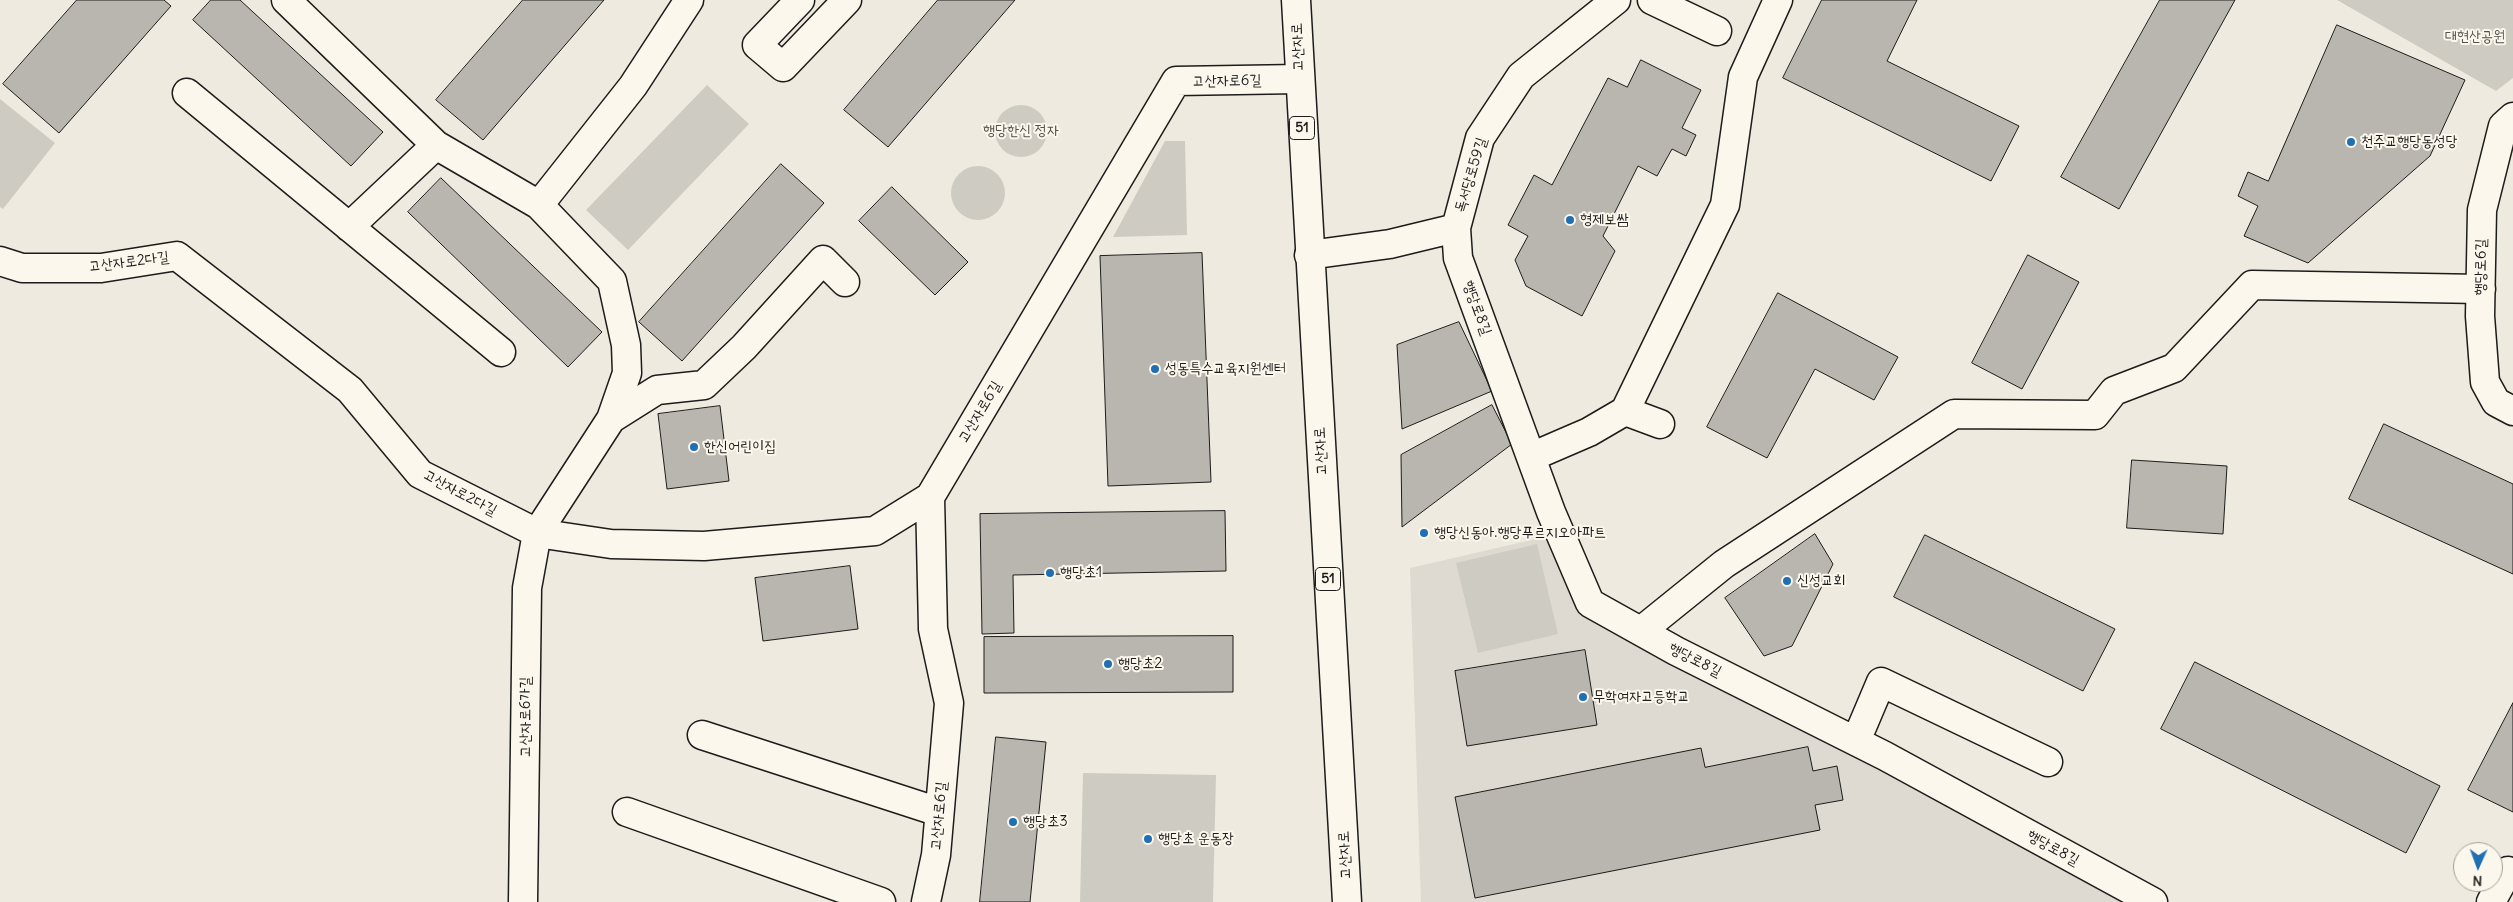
<!DOCTYPE html>
<html>
<head>
<meta charset="utf-8">
<style>
  body { margin:0 }
  #map { position:relative; width:2513px; height:902px; overflow:hidden; background:#eeeadf; font-family:Delius,sans-serif }
  canvas { display:block }
  .north { position:absolute; left:2453px; top:842px; width:50px; height:50px; box-sizing:border-box; background:#fbf7ec; border:1px solid #a29f99; border-radius:50%; rotate:182deg; font-size:14px; font-weight:700; line-height:20px; text-align:center; color:#1c1c1c }
  .north::after { content:''; display:block; margin:auto; width:18px; height:22px; background:#1f6fb2; clip-path:polygon(50% 0,100% 100%,50% 72%,0 100%) }
</style>
</head>
<body>
<div id="map">
<canvas width="2513" height="902"></canvas>
<div class="north">N</div>
</div>
<script>
const context = document.querySelector('canvas').getContext('2d');
context.lineJoin = 'round';
function fillPath(path, color) {
  context.fillStyle = color;
  context.fill(path, 'evenodd');
}
function trace(path, color, width, dash) {
  context.strokeStyle = color;
  context.lineWidth = width;
  context.lineCap = dash ? 'butt' : 'round';
  context.setLineDash(dash || []);
  context.stroke(path);
}
function drawText(font, color, halo, rows, align = 'center') {
  context.font = font + ' Delius,"Poor Story",sans-serif';
  context.lineWidth = 4;
  context.setLineDash([]);
  context.textBaseline = 'middle';
  context.strokeStyle = halo;
  context.fillStyle = color;
  for (const [text, x, y, turn = 0] of rows) {
    context.save();
    context.translate(x, y);
    context.rotate((+turn || 0) * Math.PI / 180);
    context.textAlign = isNaN(turn) ? turn : align;
    if (halo) context.strokeText(text, 0, 0);
    context.fillText(text, 0, 0);
    context.restore();
  }
}
const built = new Path2D(`
  M1553,535L1583,609L2134,902H1421L1410,568Z`);
const green = new Path2D(`
  M2337,0H2513V78L2496,91Z
  M707,85L749,124L628,250L586,210Z
  M0,99L55,143L3,209L0,207Z
  M995 131a26 26 0 1 1 52 0a26 26 0 1 1-52 0Z
  M1165,141H1185L1187,235L1113,237Z
  M951 193a27 27 0 1 1 54 0a27 27 0 1 1-54 0Z
  M1537,544L1558,634L1478,653L1456,563Z
  M1083,773L1216,775L1213,902H1080Z`);
const building = new Path2D(`
  M77,0H164L171,6L59,133L3,84Z
  M211,0H240L383,132L351,166L193,20Z
  M523,0H604L483,140L436,100Z
  M938,0H1015L888,147L844,110Z
  M1822,0H1917L1887,61L2019,126L1991,181L1783,78Z
  M2160,0H2235L2119,209L2061,177Z
  M2337,25L2465,80L2430,156L2308,263L2244,236L2258,206L2238,196L2248,172L2268,181Z
  M1641,60L1701,90L1682,128L1696,135L1686,156L1672,149L1657,176L1638,166L1603,236L1615,251L1582,316L1526,286L1515,260L1528,236L1508,225L1534,175L1552,185L1608,78L1627,87Z
  M781,164L824,203L682,361L639,322Z
  M441,178L602,332L568,367L408,212Z
  M892,187L968,262L935,295L859,221Z
  M1202,253L1211,482L1108,486L1100,256Z
  M2028,255L2079,282L2022,389L1972,363Z
  M1778,293L1898,357L1874,400L1815,369L1767,458L1707,427Z
  M1459,322L1492,391L1402,429L1397,345Z
  M1492,405L1512,444L1402,527L1401,455Z
  M720,406L729,481L667,489L658,414Z
  M2384,424L2513,484V574L2349,499Z
  M2132,460L2227,466L2223,534L2127,528Z
  M1225,511L1226,571L1013,575L1014,633L982,634L980,514Z
  M1815,534L1833,564L1792,646L1764,656L1725,598Z
  M1925,535L2115,629L2083,691L1894,597Z
  M850,566L858,629L763,641L755,578Z
  M1233,636V692L984,693V637Z
  M1585,650L1597,725L1467,746L1455,671Z
  M2195,662L2440,786L2406,853L2161,729Z
  M2513,703V812L2468,790Z
  M996,737L1046,742L1030,902H980Z
  M1808,747L1813,771L1837,766L1843,800L1815,805L1820,830L1475,898L1455,797L1701,748L1705,767Z`);
const minor = new Path2D(`
  M286,0L436,145L539,205
  M800,0L757,45L783,67L847,0
  M1652,0L1717,31
  M187,93L501,352
  M2513,117L2503,126L2482,210L2480,316L2485,382L2496,402L2513,411
  M349,227L436,145
  M1456,228L1458,258L1551,512L1590,603L1676,651L1885,756L2153,902
  M1309,255L1390,244L1456,228L1480,138L1521,76L1616,0
  M0,261L22,268H101L177,256L350,390L420,474L537,533L611,544L704,546L875,531L930,497
  M1625,411L1660,424
  M611,419L657,390L704,385L744,347L823,260L845,282
  M1531,457L1589,432L1625,411L1725,205L1743,77L1778,0
  M1641,631L1724,564L1954,414L2095,415L2114,391L2174,368L2252,285L2481,289
  M702,735L939,812
  M1856,741L1881,682L2048,762
  M627,812L881,902
  M523,902L527,588L537,533L611,419L627,373L626,345L612,281L539,205L633,86L689,0
  M926,902L936,855L949,703L933,629L930,497L1176,81L1299,79
  M2491,902L2508,871`);
const primary = new Path2D(`
  M1296,0L1347,902`);
const markers = [
  [2351,142,5,"#1f6fb2"],
  [1570,220,5,"#1f6fb2"],
  [1155,369,5,"#1f6fb2"],
  [694,447,5,"#1f6fb2"],
  [1424,533,5,"#1f6fb2"],
  [1050,573,5,"#1f6fb2"],
  [1787,581,5,"#1f6fb2"],
  [1108,664,5,"#1f6fb2"],
  [1583,697,5,"#1f6fb2"],
  [1013,822,5,"#1f6fb2"],
  [1148,839,5,"#1f6fb2"]
];
const shields = [
  [1302,128,25],
  [1328,579,25]
];
const shieldNames = [
  ["51",1302,128],
  ["51",1328,579]
];
const parkNames = [
  ["대현산공원",2475,37],
  ["행당한신 정자",1021,131]
];
const streetNames = [
  ["고산자로",1298,47,-92],
  ["고산자로6길",1227,81,-1],
  ["독서당로59길",1471,175,-73],
  ["고산자로2다길",129,262,-7],
  ["행당로6길",2481,267,-89],
  ["행당로8길",1477,308,70],
  ["고산자로6길",980,412,-59],
  ["고산자로",1321,451,-93],
  ["고산자로2다길",460,493,28],
  ["행당로8길",1695,660,27],
  ["고산자로6가길",526,717,-90],
  ["고산자로6길",939,816,-85],
  ["행당로8길",2053,848,29],
  ["고산자로",1345,855,-93]
];
const poiNames = [
  ["천주교행당동성당",2361,142],
  ["형제보쌈",1580,220],
  ["성동특수교육지원센터",1165,369],
  ["한신어린이집",704,447],
  ["행당신동아.행당푸르지오아파트",1434,533],
  ["행당초1",1060,573],
  ["신성교회",1797,581],
  ["행당초2",1118,664],
  ["무학여자고등학교",1593,697],
  ["행당초3",1023,822],
  ["행당초 운동장",1158,839]
];
fillPath(built, '#dedad1');
fillPath(green, '#ceccc2');
fillPath(building, '#b9b6af');
trace(building, '#1c1c1c', 1);
trace(minor, '#1c1c1c', 31);
trace(primary, '#1c1c1c', 31);
trace(minor, '#fbf7ec', 28);
trace(primary, '#fbf7ec', 28);
for (const [x, y, r, color] of markers) {
  const dot = new Path2D();
  dot.arc(x, y, r, 0, 2 * Math.PI);
  context.fillStyle = color;
  context.fill(dot);
  trace(dot, '#fbf7ec', 2);
}
for (const [x, y, w] of shields) {
  const box = new Path2D();
  box.roundRect(x - w / 2, y - 11.5, w, 23, 4);
  context.fillStyle = '#fbf7ec';
  context.fill(box);
  trace(box, '#1c1c1c', 1);
}
drawText('bold 14px', '#1c1c1c', null, shieldNames);
drawText('15px', '#51514e', '#fbf7ec', parkNames);
drawText('15px', '#1c1c1c', '#fbf7ec', streetNames);
drawText('15px', '#1c1c1c', '#fbf7ec', poiNames, 'left');
</script>
</body>
</html>
